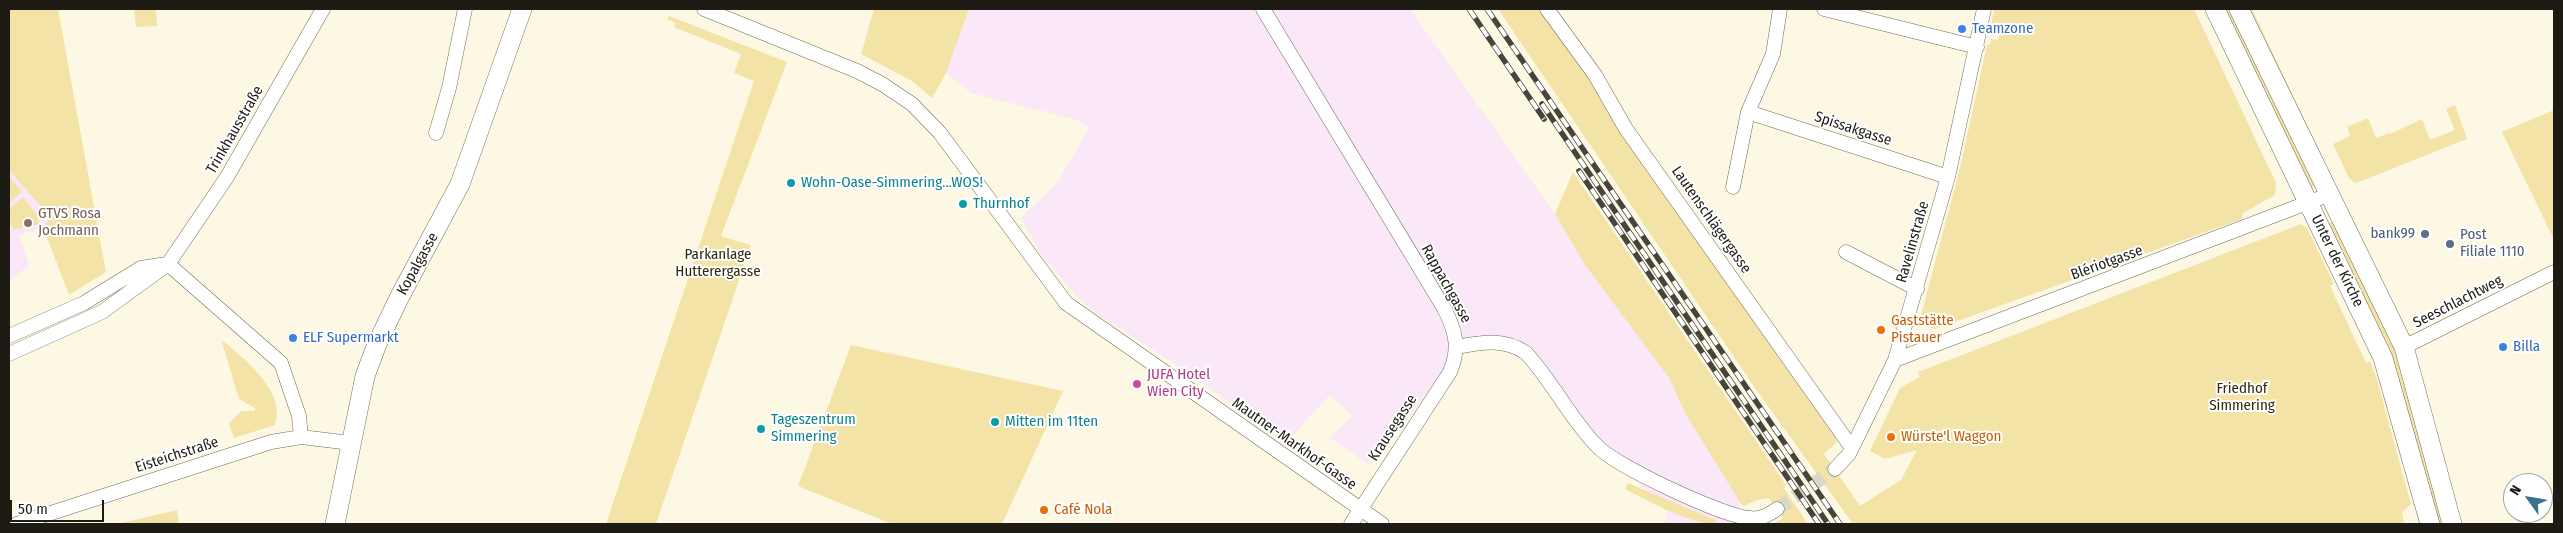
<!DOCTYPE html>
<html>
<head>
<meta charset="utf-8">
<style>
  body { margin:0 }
  #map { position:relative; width:2563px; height:533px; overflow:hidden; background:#fdf8e4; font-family:"Fira Sans Condensed",sans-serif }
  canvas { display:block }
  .frame { position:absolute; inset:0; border:10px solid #1d1b14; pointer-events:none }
  .north { position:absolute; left:2503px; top:473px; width:50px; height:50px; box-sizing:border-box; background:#fff; border:1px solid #a5a4a1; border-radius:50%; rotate:302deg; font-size:14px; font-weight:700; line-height:20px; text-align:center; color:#1d1b14 }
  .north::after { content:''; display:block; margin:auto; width:18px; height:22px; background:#39738c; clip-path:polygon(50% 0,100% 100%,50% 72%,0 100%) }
  .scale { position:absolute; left:10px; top:500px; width:94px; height:22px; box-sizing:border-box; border:2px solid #1d1b14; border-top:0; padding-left:6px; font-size:15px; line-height:18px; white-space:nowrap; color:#1d1b14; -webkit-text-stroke:4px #fff; paint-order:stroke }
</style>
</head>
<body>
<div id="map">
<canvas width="2563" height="533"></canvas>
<div class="frame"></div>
<div class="north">N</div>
<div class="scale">50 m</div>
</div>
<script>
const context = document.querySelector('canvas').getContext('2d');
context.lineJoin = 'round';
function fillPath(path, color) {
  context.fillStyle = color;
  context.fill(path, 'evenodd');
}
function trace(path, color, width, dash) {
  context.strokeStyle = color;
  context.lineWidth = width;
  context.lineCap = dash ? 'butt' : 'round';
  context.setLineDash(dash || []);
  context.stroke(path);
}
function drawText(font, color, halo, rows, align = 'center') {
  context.font = font + ' "Fira Sans Condensed",sans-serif';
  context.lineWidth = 4;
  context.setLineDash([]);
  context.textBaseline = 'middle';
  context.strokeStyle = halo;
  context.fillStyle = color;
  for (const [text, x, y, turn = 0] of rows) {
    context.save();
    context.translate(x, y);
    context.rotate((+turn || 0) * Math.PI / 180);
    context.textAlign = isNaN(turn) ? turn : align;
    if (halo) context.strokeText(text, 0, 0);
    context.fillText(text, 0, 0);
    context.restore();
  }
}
const industrial = new Path2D(`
  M969,9H1410L1555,214L1585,265L1669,378L1685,413L1741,504L1731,524H1664L1669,510L1598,447L1526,353L1466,345L1369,465L1330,438L1352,416L1330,395L1286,443L1181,368L1093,311L1077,297L1040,252L1021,218L1058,182L1089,128L1078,120L971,93L946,73Z`);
const education = new Path2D(`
  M9,170L51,218L43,227L19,235L29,266L9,281Z`);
const green = new Path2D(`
  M9,9H58L106,272L69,295L43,227L51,218L9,170Z
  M134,9H156L157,26L136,27Z
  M874,9H969L946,73L932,98L912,81L861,54Z
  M1498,9H1540L1837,438L1836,443L1824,454L1860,506L1901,480L1917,450L1885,459L1870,451L1900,388L1920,377L1918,372L2301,224L2307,228L2334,284L2330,286L2366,363L2370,361L2376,376L2411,504L2402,512L2404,524H1853L1755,388Z
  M1994,9H2194L2276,183L2275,195L2243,213L2242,219L1935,329L1919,323L1960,168L1987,45L1990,44L1991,39L1998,40L2000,32L1993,30V26L1991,25Z
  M2223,9H2231L2316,186L2311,188Z
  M2248,9H2252L2331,176Z
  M669,16L787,62L721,236L751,245L656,524H606L754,81L734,73L741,54L674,27L676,23L667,19Z
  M2455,105L2467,139L2359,182L2355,183L2349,178L2333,144L2350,136L2347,127L2368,118L2376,138L2389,133L2390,134L2422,119L2430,140L2455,130L2446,109Z
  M2554,110V240L2502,132Z
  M1573,172L1786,485L1784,488L1808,524H1773L1783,518L1769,498L1757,500L1744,506L1741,504L1685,413L1669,378L1585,265L1555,214Z
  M9,176L22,192L9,203Z
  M23,197L37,215L39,224L14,230L9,221V209Z
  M2334,220L2394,346L2444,524H2437L2328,224Z
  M223,341C245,359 287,393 275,425L234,438L229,424L241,411H254L255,408L239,399L222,342Z
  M851,345L1063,391L1002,524H892L798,486Z
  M1628,483L1715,520L1717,524C1689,524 1651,502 1625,489Z
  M177,510L179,524H117Z`);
const streetTunnel = new Path2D(`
  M1777,509L1835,469`);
const street = new Path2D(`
  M704,9L857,71L882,84L912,104L940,133L1066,303L1382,524
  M1263,9L1444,308C1456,332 1460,348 1450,372L1351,524
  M1547,9L1595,75L1626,129L1852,448
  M1824,9L1977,47
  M1748,112L1948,177
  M436,133L449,88L465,9
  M1733,187L1748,112L1773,54L1780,9
  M1846,252L1917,289
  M168,264L281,363L299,416L301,437
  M9,336L84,303L141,268L167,264
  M1457,347C1482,342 1505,338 1526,353C1553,382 1570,419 1598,447C1618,467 1720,515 1749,518C1760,520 1768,515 1777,509
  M2404,347L2554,272
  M9,354L102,312L168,264L227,177L323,9
  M1895,360L2328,195
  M1835,469L1849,454L1895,360L1948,177L1984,9
  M17,524L271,442L301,437L351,443`);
const secondary = new Path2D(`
  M2215,9L2383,358L2430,524
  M2239,9L2404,347L2452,524
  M335,524L365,376L377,344L399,298L460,184L522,9`);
const rail = new Path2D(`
  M1469,9L1544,119
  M1487,9L1840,524
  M1542,104L1828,524
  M1579,171L1819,524`);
const markers = [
  [1962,29,5,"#3f7fe0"],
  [791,183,5,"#0f9aa8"],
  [963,204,5,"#0f9aa8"],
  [28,223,5,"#8d6e63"],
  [2425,234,5,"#5c6f8a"],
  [2450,244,5,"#5c6f8a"],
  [1881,330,5,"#e8710a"],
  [293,338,5,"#3f7fe0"],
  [2503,347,5,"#3f7fe0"],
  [1137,384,5,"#d1479c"],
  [995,422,5,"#0f9aa8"],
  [761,429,5,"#0f9aa8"],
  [1891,437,5,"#e8710a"],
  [1044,510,5,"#e8710a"]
];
const shopNames = [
  ["Teamzone",1972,29],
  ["ELF Supermarkt",303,338],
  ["Billa",2513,347]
];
const streetNames = [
  ["Spissakgasse",1853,129,18],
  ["Trinkhausstraße",235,130,-60],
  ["Lautenschlägergasse",1711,220,55],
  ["Ravelinstraße",1913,242,-74],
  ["Unter der Kirche",2337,261,64],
  ["Blériotgasse",2107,263,-20],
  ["Kopalgasse",418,264,-61],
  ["Rappachgasse",1446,284,61],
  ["Seeschlachtweg",2458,302,-27],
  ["Krausegasse",1393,428,-57],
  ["Mautner-Markhof-Gasse",1294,444,35],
  ["Eisteichstraße",177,455,-18]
];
const cultureNames = [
  ["Wohn-Oase-Simmering...WOS!",801,183],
  ["Thurnhof",973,204],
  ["Tageszentrum",771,420],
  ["Simmering",771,437],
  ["Mitten im 11ten",1005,422]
];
const educationNames = [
  ["GTVS Rosa",38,214],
  ["Jochmann",38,231]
];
const serviceNames = [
  ["bank99",2415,234],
  ["Post",2460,235,"left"],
  ["Filiale 1110",2460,252,"left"]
];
const parkNames = [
  ["Parkanlage",718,255],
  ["Hutterergasse",718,272],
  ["Friedhof",2242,389],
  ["Simmering",2242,406]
];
const foodNames = [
  ["Gaststätte",1891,321],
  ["Pistauer",1891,338],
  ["Würste'l Waggon",1901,437],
  ["Café Nola",1054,510]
];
const hotelNames = [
  ["JUFA Hotel",1147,375],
  ["Wien City",1147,392]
];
fillPath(industrial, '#fae7f7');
fillPath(education, '#f9e7f8');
fillPath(green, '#f3e3a6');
trace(streetTunnel, '#dbd7c5', 14, [14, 7]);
trace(street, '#706b5a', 15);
trace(secondary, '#706b5a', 20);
trace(street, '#fff', 14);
trace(secondary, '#fff', 19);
trace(rail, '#47443b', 5.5);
trace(rail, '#fff', 4, [11]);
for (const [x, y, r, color] of markers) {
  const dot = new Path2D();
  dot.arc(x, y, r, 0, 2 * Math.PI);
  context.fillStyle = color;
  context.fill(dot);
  trace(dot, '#fff', 2);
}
drawText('15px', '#366cbe', '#fff', shopNames, 'left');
drawText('15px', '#1d1b14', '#fff', streetNames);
drawText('15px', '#0d838f', '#fff', cultureNames, 'left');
drawText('15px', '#785e54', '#fff', educationNames, 'left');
drawText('15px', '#4e5e75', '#fff', serviceNames, 'right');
drawText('15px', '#312908', '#fff', parkNames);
drawText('15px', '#c56008', '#fff', foodNames, 'left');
drawText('15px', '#b23c85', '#fff', hotelNames, 'left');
</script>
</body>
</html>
